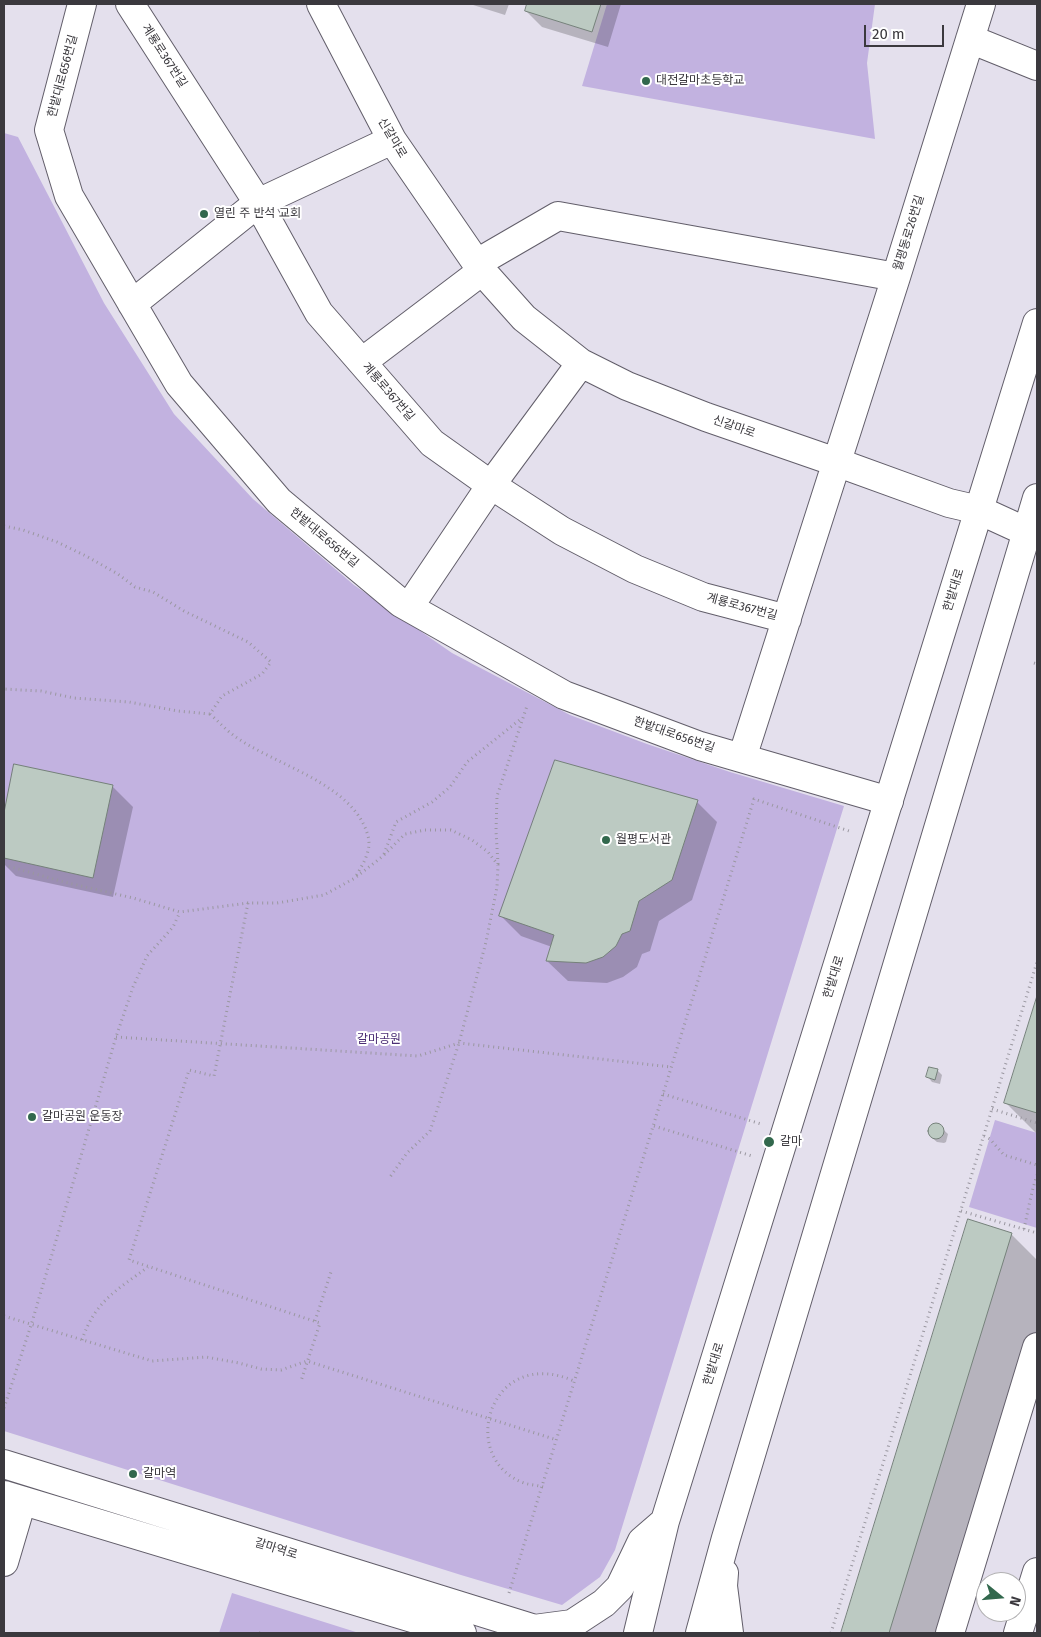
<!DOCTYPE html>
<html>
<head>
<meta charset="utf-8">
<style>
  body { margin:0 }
  #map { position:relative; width:1041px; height:1637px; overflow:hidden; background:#e4e0ed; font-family:"Fira Sans",sans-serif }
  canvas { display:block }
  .frame { position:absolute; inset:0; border:5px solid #3b393e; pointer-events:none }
  .north { position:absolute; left:976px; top:1572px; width:50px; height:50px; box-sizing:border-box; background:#fff; border:1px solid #b1b0b2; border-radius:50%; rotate:107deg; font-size:14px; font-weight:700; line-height:20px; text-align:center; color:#3b393e }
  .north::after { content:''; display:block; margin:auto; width:18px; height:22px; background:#32684d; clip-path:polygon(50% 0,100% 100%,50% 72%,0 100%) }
  .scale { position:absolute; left:864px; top:25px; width:80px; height:22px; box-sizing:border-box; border:2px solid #3b393e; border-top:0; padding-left:6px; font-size:15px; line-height:18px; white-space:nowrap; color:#3b393e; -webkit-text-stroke:4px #fff; paint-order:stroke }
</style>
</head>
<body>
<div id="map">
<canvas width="1041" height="1637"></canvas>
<div class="frame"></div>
<div class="north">N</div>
<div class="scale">20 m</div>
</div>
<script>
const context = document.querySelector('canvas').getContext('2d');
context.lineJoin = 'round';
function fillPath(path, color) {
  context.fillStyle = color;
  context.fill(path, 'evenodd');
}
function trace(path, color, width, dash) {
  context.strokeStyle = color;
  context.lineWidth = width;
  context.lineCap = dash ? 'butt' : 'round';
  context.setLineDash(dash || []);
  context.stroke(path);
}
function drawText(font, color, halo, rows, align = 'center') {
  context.font = font + ' "Fira Sans","Noto Sans KR",sans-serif';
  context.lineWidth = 4;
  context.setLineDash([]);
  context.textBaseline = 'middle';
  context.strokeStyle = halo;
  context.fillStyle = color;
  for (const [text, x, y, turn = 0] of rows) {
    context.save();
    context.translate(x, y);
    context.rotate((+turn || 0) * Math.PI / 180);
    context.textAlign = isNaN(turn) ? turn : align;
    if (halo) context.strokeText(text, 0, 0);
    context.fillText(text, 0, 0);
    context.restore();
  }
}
const green = new Path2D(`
  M607,4H875L867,63L875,139L582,86Z
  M4,133L18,137L104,303L174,414L253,499L354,585L452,653L570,715L647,744L730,772L844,806L615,1550L600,1577L562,1605L461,1575L4,1431Z
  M995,1120L1037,1133V1228L969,1207Z
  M232,1593L359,1633H219Z`);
const shadow = new Path2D(`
  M470,4H509L505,15Z
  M528,4H621L608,47L542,27L526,11Z
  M15,765L112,786L133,807L113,897L16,876L4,864V819Z
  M697,802L717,822L692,900L659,921L650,951L642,954L637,967L623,977L607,983L568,981L547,961L552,947L521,936L501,916Z
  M1037,1000V1134L1006,1103Z
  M938,1071L942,1075L940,1084L932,1082L928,1077Z
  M937,1124L948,1134L946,1142L944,1143L937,1142L931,1137L928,1130L930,1127Z
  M969,1221L1011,1234L1037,1260V1329L944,1633H842Z`);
const building = new Path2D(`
  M527,4H601L592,32L525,11Z
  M555,760L698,800L672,880L639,901L630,931L622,934L616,946L603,957L586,963L546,961L554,935L499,916Z
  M14,764L113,785L93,878L4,858V813Z
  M1037,996V1113L1004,1103Z
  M929,1067L938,1069L935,1080L926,1077Z
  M928 1131a8 8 0 1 1 16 0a8 8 0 1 1-16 0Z
  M968,1219L1012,1233L889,1633H841Z`);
const path = new Path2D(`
  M4,526L23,530L57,542L86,556L118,574L135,587L153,592L184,611L248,642L271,662L262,674L222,696L210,714L178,711L129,702L74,698L41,691L4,689
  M1034,663L1037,664
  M210,714C218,721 225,729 233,735C273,765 354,783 368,836C372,850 363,864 356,876
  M384,854L396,822L432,802L450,787L467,762L522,718
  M498,864L496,831L497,796L527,706
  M4,865L64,882L133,898L180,912L248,903H277L324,895L355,878L383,856L405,834L425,830H451L472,840L488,852L498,865L497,887L486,942L459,1043L430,1131L407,1153L390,1177
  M248,903L214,1076L189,1070L129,1260L320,1323L301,1381
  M116,1037L418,1056L459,1043L671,1067
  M663,1094L761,1124
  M992,1109L1037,1123
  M654,1126L752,1156
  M984,1136L990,1139L1004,1155L1037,1165
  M961,1211L1037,1233
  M1024,1229C1028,1211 1031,1193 1037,1175
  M4,1316L152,1361L206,1357L239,1363L261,1369L281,1370L307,1361L557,1440
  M315,1321L331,1272
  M82,1340C95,1301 117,1290 148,1267
  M4,1408L32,1322L116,1037L133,987L147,956L173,927L180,912
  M543,1487C537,1485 530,1485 524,1483C456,1458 490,1344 574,1381
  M509,1593L754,799L852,832
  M260,1633L263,1630
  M831,1633L1037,962`);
const minor = new Path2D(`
  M82,4L49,130L69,196L179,384L279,501L401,603L564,695L700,746L889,801
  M130,4L258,203L319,313L432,443L491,485L562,531L635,569L703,597L787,619
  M321,4L392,140L482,271L524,318L581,363L627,386L706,417L836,462L949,503L979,510L1027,532
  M970,39L1037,66
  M477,263L558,216L896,277
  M132,304L258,203L392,140
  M362,362L482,271
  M409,607L491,485L581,363
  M742,758L896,277L981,4
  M4,1562L22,1501
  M950,1633L1037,1347
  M1018,1633L1037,1572`);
const major = new Path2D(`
  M4,1464L548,1633
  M4,1495L462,1633
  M724,1573L723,1586L729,1633
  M534,1629L572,1624L604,1603L620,1587L642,1541L664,1522
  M638,1633L665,1521L1037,323
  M700,1633L726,1538L1037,498`);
const markers = [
  [646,81,5,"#32684d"],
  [204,214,5,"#32684d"],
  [606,840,5,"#32684d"],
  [32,1117,5,"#32684d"],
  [769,1142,6,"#32684d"],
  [133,1474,5,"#32684d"]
];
const streetNames = [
  ["계룡로367번길",164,56,57],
  ["한밭대로656번길",63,76,-75],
  ["신갈마로",392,138,59],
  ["월평동로26번길",909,233,-73],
  ["계룡로367번길",388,392,49],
  ["신갈마로",734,427,19],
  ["한밭대로656번길",324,538,40],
  ["한밭대로",954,590,-73],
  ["계룡로367번길",742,607,15],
  ["한밭대로656번길",674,735,19],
  ["한밭대로",834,977,-73],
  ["한밭대로",714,1364,-73],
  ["갈마역로",276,1549,17]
];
const poiNames = [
  ["대전갈마초등학교",656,81],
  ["열린 주 반석 교회",214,214],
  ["월평도서관",616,840],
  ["갈마공원 운동장",42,1117],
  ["갈마",780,1142],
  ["갈마역",143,1474]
];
const parkNames = [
  ["갈마공원",379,1040]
];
fillPath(green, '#c2b2e0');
fillPath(shadow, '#0003');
fillPath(building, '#bccac2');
trace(building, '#75817a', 1);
trace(minor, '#625e6a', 30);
trace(major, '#625e6a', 30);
trace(path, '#9a97a0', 3, [1, 4]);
trace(minor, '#fff', 28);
trace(major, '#fff', 28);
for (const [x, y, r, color] of markers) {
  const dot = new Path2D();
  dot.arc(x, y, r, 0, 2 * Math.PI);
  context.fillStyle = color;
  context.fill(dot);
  trace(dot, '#fff', 2);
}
drawText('12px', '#3b393e', '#fff', streetNames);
drawText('12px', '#3b393e', '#fff', poiNames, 'left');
drawText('12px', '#4c2e75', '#fff', parkNames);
</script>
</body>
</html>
